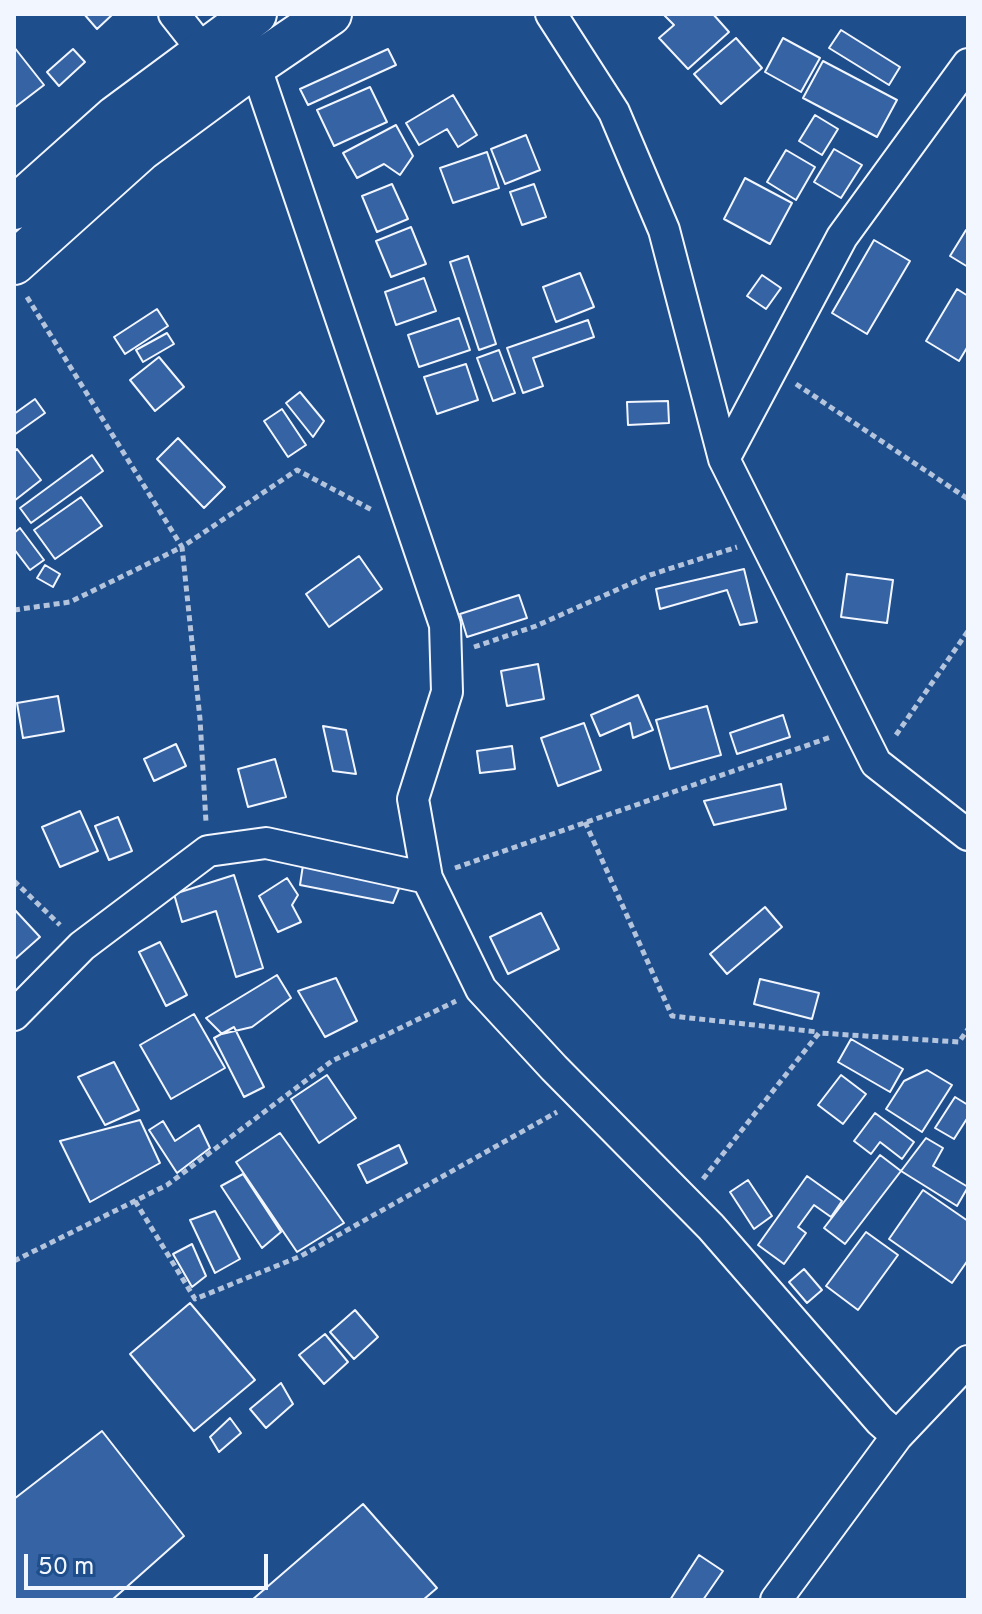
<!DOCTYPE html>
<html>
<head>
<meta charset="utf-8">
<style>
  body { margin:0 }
  #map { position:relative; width:982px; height:1614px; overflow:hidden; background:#1f4e8c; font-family:Overpass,sans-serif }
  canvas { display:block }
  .frame { position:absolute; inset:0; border:16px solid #f2f6ff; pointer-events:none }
  .scale { position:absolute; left:24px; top:1554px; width:244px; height:36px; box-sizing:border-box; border:4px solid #f2f6ff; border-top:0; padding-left:10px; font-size:24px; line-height:28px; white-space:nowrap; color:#f2f6ff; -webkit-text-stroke:6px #1f4e8c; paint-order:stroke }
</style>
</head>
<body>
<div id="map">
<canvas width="982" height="1614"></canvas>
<div class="frame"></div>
<div class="scale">50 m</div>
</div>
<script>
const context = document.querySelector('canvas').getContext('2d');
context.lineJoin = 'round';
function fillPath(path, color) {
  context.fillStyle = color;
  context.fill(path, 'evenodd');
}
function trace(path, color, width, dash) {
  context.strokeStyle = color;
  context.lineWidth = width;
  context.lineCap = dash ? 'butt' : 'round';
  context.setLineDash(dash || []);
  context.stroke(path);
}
const building = new Path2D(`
  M84,14H113L97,29Z
  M713,14L729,32L688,69L659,38L674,25L664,15Z
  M841,30L900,67L889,85L829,48Z
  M736,38L762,68L721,104L694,74Z
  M783,38L820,58L801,92L765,72Z
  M14,47L44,85L14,108Z
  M73,49L85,62L59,86L47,72Z
  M388,49L396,65L308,105L300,89Z
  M823,61L897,100L877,137L803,98Z
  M370,87L387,122L334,146L317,110Z
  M453,95L477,135L458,147L447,129L419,145L406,123Z
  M815,115L838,129L822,155L799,141Z
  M396,125L413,156L400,175L384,164L357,178L343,153Z
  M526,135L540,170L505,184L491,149Z
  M834,149L862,165L841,198L814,182Z
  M786,150L815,167L796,200L767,182Z
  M487,152L499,188L453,203L440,168Z
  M745,178L792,203L770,244L724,219Z
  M392,184L408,219L377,232L362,196Z
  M534,184L546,217L522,225L510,192Z
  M411,227L426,264L391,277L376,241Z
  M966,230L968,231V267L950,256Z
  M874,240L910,261L867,334L832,313Z
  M468,256L496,344L479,350L450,262Z
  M580,273L594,307L556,322L543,287Z
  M762,275L781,288L766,309L747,296Z
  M424,278L436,311L396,325L385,292Z
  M957,289L968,296V346L959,361L926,341Z
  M157,309L168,326L125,354L114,337Z
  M459,318L470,350L419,367L408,335Z
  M588,320L594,337L533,358L543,386L523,393L507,348Z
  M167,333L174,344L143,362L136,350Z
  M499,350L515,393L493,401L477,358Z
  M159,357L184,387L155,411L130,380Z
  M466,364L478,400L437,414L424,377Z
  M300,392L324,421L313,437L286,403Z
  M35,399L45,413L14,435V414Z
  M668,401L669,423L628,425L627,402Z
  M282,409L306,445L288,457L264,421Z
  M178,438L225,487L204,508L157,459Z
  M17,449L41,480L14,501V452Z
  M92,455L103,471L31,523L20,508Z
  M81,497L102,526L55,559L34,530Z
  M20,528L44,560L30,570L14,549V533Z
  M359,556L382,589L329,627L306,594Z
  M45,565L60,574L53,587L37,578Z
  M744,569L757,622L740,625L727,590L660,609L656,589Z
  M847,574L893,580L887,623L841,617Z
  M519,595L527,618L467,637L460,614Z
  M538,664L544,699L507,706L501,671Z
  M638,695L653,730L633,738L630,723L600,736L591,715Z
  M58,696L64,731L23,738L17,703Z
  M707,706L721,755L670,769L656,720Z
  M783,715L790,737L737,754L730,733Z
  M584,723L601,770L558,786L541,738Z
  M323,726L346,730L356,774L333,771Z
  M176,744L186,766L154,781L144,759Z
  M512,746L515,769L480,773L477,751Z
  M275,759L286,797L248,807L238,769Z
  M781,784L786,809L714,825L704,801Z
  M80,811L98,851L60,867L42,827Z
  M118,817L132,851L109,860L95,826Z
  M303,865L400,886L393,903L300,885Z
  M234,875L263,968L236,977L216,911L182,922L174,894Z
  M287,878L298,895L292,905L301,922L278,932L259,896Z
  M765,907L782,927L727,974L710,954Z
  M14,909L40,937L14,960Z
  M541,913L559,949L508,974L490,937Z
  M160,942L187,995L166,1006L139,952Z
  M277,975L291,998L252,1027L222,1034L206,1018Z
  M336,978L357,1021L325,1037L298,991Z
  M760,979L819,993L812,1019L754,1004Z
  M194,1014L225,1068L171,1099L140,1045Z
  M234,1027L264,1087L244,1097L214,1038Z
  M851,1039L903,1069L890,1092L838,1062Z
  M114,1062L139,1110L105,1125L78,1077Z
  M927,1070L952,1085L922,1132L886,1109L904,1081Z
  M327,1075L356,1118L319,1143L291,1099Z
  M841,1075L866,1094L843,1124L818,1105Z
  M955,1097L968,1105V1117L954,1139L935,1128Z
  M875,1113L914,1142L902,1159L880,1142L871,1154L854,1141Z
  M140,1120L160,1163L90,1202L60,1141Z
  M163,1121L175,1141L199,1125L210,1148L177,1173L149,1130Z
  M280,1133L344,1223L297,1252L236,1162Z
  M926,1138L943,1148L933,1166L968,1187L957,1206L901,1171Z
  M399,1145L407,1163L367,1183L358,1165Z
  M880,1155L901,1171L845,1244L824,1228Z
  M243,1174L281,1232L262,1248L221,1186Z
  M807,1176L842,1201L831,1217L814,1205L798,1227L806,1233L784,1264L758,1245Z
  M748,1180L772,1216L754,1229L730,1192Z
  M923,1190L968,1221V1260L952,1283L889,1239Z
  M215,1211L240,1259L215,1273L190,1220Z
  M866,1232L898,1255L858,1310L826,1286Z
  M192,1244L206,1276L192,1287L173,1254Z
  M804,1269L822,1290L807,1303L789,1282Z
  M190,1303L255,1380L194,1431L130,1354Z
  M355,1310L378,1337L354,1359L330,1332Z
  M325,1334L348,1362L324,1384L299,1355Z
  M281,1383L293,1404L266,1428L250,1409Z
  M230,1418L241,1433L219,1452L210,1437Z
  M102,1431L184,1536L112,1600H14V1499Z
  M363,1504L437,1588L423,1600H252Z
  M699,1555L723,1571L703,1600H670Z`);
const path = new Path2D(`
  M27,297L182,547L297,470L372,510
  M796,384L968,499
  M14,610L70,602L182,547L200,719L206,822
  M474,647L536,626L650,575L737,547
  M896,735L968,631
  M585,822L672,1016L818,1032
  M455,868L831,737
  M14,881L60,925
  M703,1179L819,1033L959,1042L968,1029
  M135,1201L195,1299L301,1256L557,1112
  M14,1261L167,1185L332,1061L456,1001`);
const street = new Path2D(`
  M174,14L204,52
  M551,14L614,112L664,230L724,459L876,763L968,835
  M255,65L445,625L447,692L413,799L427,878L481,989L554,1068L711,1227L880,1421L897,1436
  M724,459L842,237L968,64
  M14,1015L82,946L208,851L266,843L427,878
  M776,1600L897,1436L968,1361`);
const secondary = new Path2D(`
  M14,208L116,117L255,14
  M14,263L141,149L255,65L330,14`);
fillPath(building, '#3563a3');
trace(building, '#f2f6ff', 2);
trace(street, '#f2f6ff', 34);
trace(secondary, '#f2f6ff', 46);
trace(path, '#b3c4dc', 5, [6, 4]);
trace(street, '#1f4e8c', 30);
trace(secondary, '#1f4e8c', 42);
</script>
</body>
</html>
